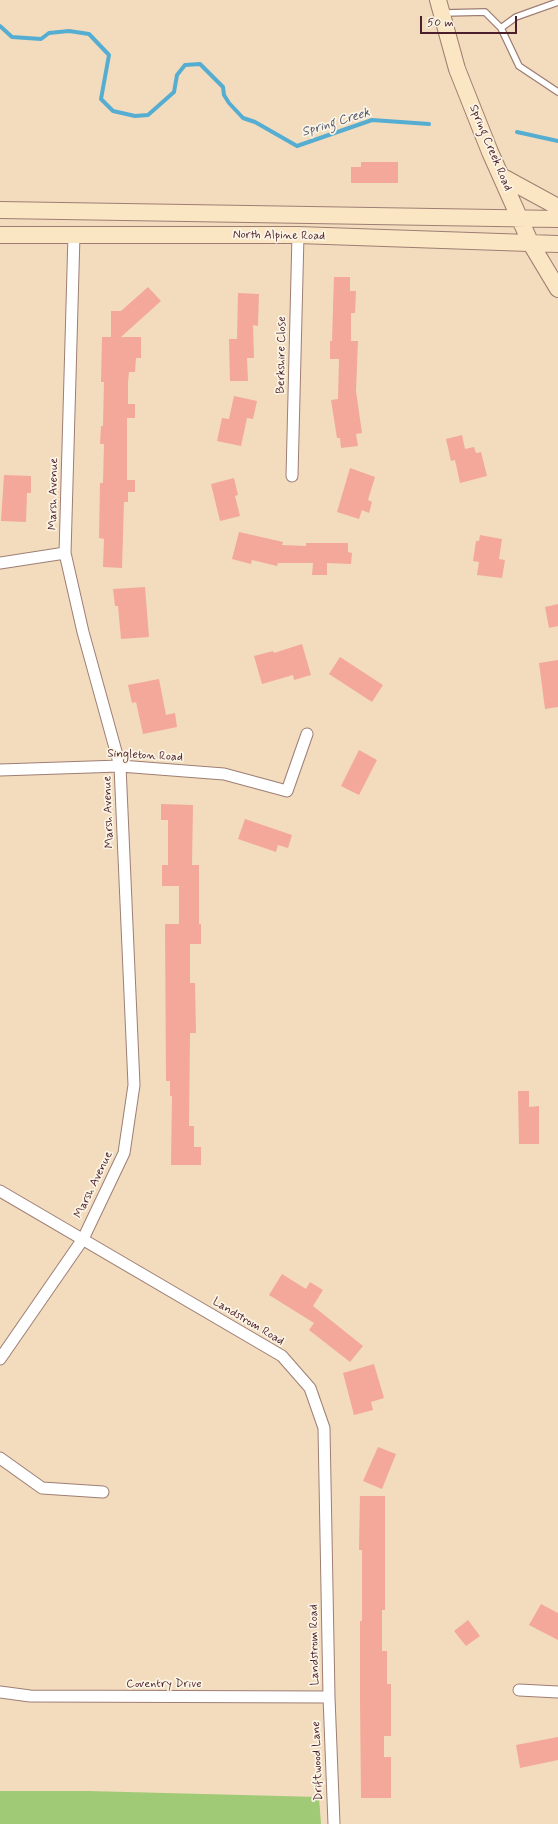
<!DOCTYPE html>
<html>
<head>
<meta charset="utf-8">
<style>
  body { margin:0 }
  #map { position:relative; width:558px; height:1824px; overflow:hidden; background:#f2dcbd; font-family:Mynerve,sans-serif }
  canvas { display:block }
  .scale { position:absolute; left:420px; top:16px; width:97px; height:18px; box-sizing:border-box; border:2px solid #4a1f2b; border-top:0; padding-left:5px; font-size:12px; line-height:14px; white-space:nowrap; color:#4a1f2b; -webkit-text-stroke:3px #fcf5e5; paint-order:stroke }
</style>
</head>
<body>
<div id="map">
<canvas width="558" height="1824"></canvas>
<div class="scale">50 m</div>
</div>
<script>
const context = document.querySelector('canvas').getContext('2d');
context.lineJoin = 'round';
function fillPath(path, color) {
  context.fillStyle = color;
  context.fill(path, 'evenodd');
}
function trace(path, color, width, dash) {
  context.strokeStyle = color;
  context.lineWidth = width;
  context.lineCap = dash ? 'butt' : 'round';
  context.setLineDash(dash || []);
  context.stroke(path);
}
function drawText(font, color, halo, rows, align = 'center') {
  context.font = font + ' Mynerve,sans-serif';
  context.lineWidth = 3.5;
  context.setLineDash([]);
  context.textBaseline = 'middle';
  context.strokeStyle = halo;
  context.fillStyle = color;
  for (const [text, x, y, turn = 0] of rows) {
    context.save();
    context.translate(x, y);
    context.rotate((+turn || 0) * Math.PI / 180);
    context.textAlign = isNaN(turn) ? turn : align;
    if (halo) context.strokeText(text, 0, 0);
    context.fillText(text, 0, 0);
    context.restore();
  }
}
const green = new Path2D(`
  M0,1791H88L319,1797L321,1824H0Z`);
const stream = new Path2D(`
  M0,26L12,37L41,39L49,33L69,31L89,34L109,55L101,99L113,111L135,116L148,115L174,92L177,75L185,65L200,64L223,87L224,95L229,103L243,118L255,122L297,146L372,120L429,124
  M517,132L558,141`);
const building = new Path2D(`
  M361,162H398V183H351V167H361Z
  M334,277H350V291H356L355,313H351V341H358L356,391L362,433L356,434L358,446L341,448L340,438H337L331,400L338,399L339,359H330V341H332Z
  M148,287L161,301L121,337H141V358H136L135,372H129L128,382V404H135V418H127V480H135V492H128V502H124L122,568L103,567L104,539L99,538L100,483H103L104,444H100L101,426H103L104,382H101L102,337H111V311H121Z
  M238,293L259,294L258,326L253,325L254,358H247L248,381H230L229,339H237Z
  M234,396L257,401L253,419L247,418L241,446L217,441L222,418L229,419Z
  M462,435L465,449L474,447L476,453L481,452L487,476L460,483L455,460L451,461L446,439Z
  M350,468L375,477L368,500L372,502L369,513L362,510L359,519L337,512Z
  M4,475L31,476V493H27L26,522L1,521Z
  M234,478L238,495L235,496L240,516L220,521L211,484Z
  M239,532L283,542L282,545L306,546V543H348V552L352,553L351,564L327,563V575H312L313,563H278L277,566L252,560L251,564L232,559Z
  M480,535L502,539L499,559L505,560L502,578L477,575L479,562L473,561L476,541H479Z
  M145,587L149,637L121,639L118,606H115L113,589Z
  M558,604V626L549,628L545,607Z
  M302,644L311,675L294,680L293,675L262,684L254,656L273,651L274,653Z
  M340,657L383,685L372,702L329,674Z
  M558,660V707L545,709L539,663Z
  M159,679L166,715L175,713L177,727L143,734L136,702L132,703L128,685Z
  M359,750L377,760L359,795L341,786Z
  M161,804L193,805L192,865H199V924H201V944H190V983H195L196,1033H190L189,1126H194V1147H201V1165H171L172,1096H170V1081H166L165,924H179V886H162V865H168V820H161Z
  M245,819L292,835L288,848L278,845L276,852L238,839Z
  M518,1091H529V1107L539,1106V1144H519Z
  M282,1274L306,1289L310,1282L323,1290L313,1306L363,1346L350,1362L309,1330L314,1323L269,1295Z
  M374,1364L384,1398L371,1402L373,1410L354,1415L343,1373Z
  M378,1447L396,1454L382,1489L363,1481Z
  M360,1496H385V1610H382V1651H387V1684H391V1736H384V1757H391V1798H361L360,1701V1621H362V1550H359Z
  M541,1604L558,1613V1640L529,1625Z
  M468,1620L480,1636L466,1646L454,1631Z
  M558,1737V1760L520,1768L516,1745Z`);
const lane = new Path2D(`
  M444,13L485,12L501,28L519,66L558,92
  M501,28L516,17L558,2`);
const street = new Path2D(`
  M292,476L298,235
  M0,563L65,553
  M0,770L120,766L224,774L287,791L307,734
  M0,1191L282,1356L310,1388L324,1428L329,1697L334,1824
  M0,1359L83,1239L124,1153L134,1085L120,766L83,632L65,553L74,235
  M0,1458L42,1488L103,1492
  M519,1690L558,1692
  M0,1692L30,1696L329,1697`);
const secondary = new Path2D(`
  M438,0L457,69L490,152L531,244L558,289
  M501,176L558,207
  M0,210L558,219
  M0,235H298L558,244`);
const streetNames = [
  ["Spring Creek Road",490,148,67],
  ["North Alpine Road",279,236,1],
  ["Berkshire Close",282,355,-89],
  ["Marsh Avenue",54,494,-89],
  ["Singleton Road",145,756,3],
  ["Marsh Avenue",109,812,-92],
  ["Marsh Avenue",94,1185,-64],
  ["Landstrom Road",248,1322,31],
  ["Landstrom Road",315,1645,-91],
  ["Coventry Drive",164,1684],
  ["Driftwood Lane",318,1761,-92]
];
const waterNames = [
  ["Spring Creek",336,123,-17]
];
fillPath(green, '#a0ca75');
trace(stream, '#56add2', 4);
fillPath(building, '#f3a89a');
trace(lane, '#9e7e74', 8);
trace(street, '#9e7e74', 13);
trace(secondary, '#9e7e74', 18);
trace(lane, '#fff', 5.5);
trace(street, '#fff', 11);
trace(secondary, '#fbe6c4', 16);
drawText('12px', '#4a1f2b', '#fcf5e5', streetNames);
drawText('italic 13px', '#4f586e', '#fcf5e5', waterNames);
</script>
</body>
</html>
